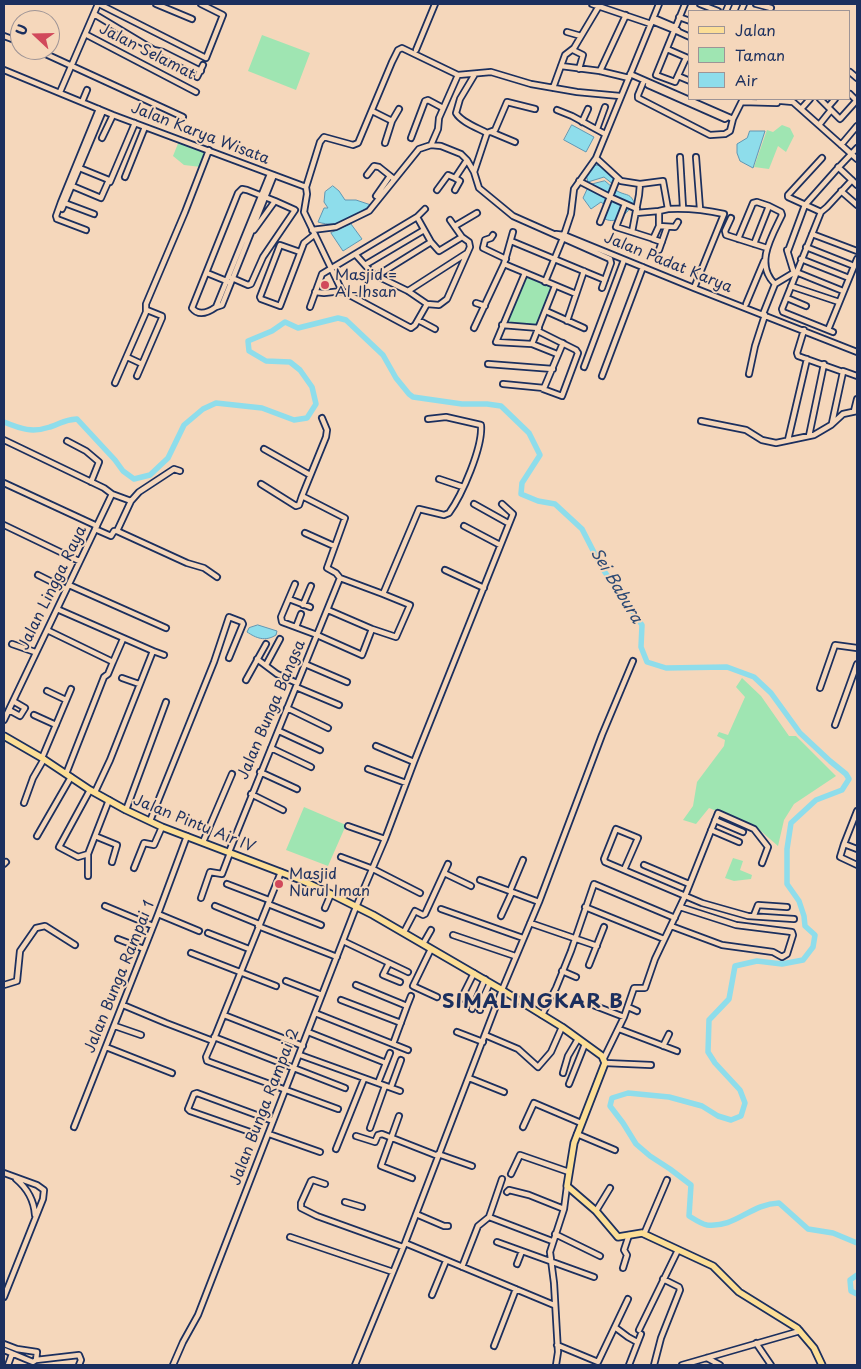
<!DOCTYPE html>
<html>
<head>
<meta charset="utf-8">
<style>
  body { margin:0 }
  #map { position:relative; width:861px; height:1369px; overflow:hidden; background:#f5d7bb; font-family:"Playpen Sans",sans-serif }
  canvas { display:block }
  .frame { position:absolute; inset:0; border:5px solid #1b2f5e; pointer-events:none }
  .legend { position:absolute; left:688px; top:10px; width:162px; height:90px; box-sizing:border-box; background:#f5d7bb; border:1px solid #9e9496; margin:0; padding:6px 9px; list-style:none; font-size:15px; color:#1b2f5e }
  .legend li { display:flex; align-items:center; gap:10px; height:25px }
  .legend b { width:25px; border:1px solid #9e9496 }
  .north { position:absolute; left:10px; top:10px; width:50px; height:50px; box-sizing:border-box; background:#f5d7bb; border:1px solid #9e9496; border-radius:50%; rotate:291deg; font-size:14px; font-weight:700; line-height:20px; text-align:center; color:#1b2f5e }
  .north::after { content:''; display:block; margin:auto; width:18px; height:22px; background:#d1495b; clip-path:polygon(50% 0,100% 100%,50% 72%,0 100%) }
</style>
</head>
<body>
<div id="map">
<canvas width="861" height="1369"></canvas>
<div class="frame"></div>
<ul class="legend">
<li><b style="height:6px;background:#fcde96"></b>Jalan</li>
<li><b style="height:14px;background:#9fe5b2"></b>Taman</li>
<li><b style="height:14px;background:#8eddeb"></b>Air</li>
</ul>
<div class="north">U</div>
</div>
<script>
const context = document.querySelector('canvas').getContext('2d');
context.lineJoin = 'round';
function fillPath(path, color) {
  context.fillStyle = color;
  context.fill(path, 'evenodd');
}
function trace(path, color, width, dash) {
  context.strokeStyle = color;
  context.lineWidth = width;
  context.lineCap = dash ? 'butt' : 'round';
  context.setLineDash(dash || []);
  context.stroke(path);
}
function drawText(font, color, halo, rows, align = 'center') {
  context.font = font + ' "Playpen Sans",sans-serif';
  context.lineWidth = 4;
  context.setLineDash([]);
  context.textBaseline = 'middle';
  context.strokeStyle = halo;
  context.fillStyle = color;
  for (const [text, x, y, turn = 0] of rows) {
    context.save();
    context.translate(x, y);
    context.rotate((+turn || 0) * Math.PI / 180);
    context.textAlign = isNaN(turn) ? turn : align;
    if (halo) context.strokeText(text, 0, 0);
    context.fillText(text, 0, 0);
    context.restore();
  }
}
const green = new Path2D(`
  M262,35L310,53L296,90L248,71Z
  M782,125L790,128L794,136L786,152L778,146L769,169L754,167L767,130L773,132Z
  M179,141L207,152L201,167L184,165L173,156Z
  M526,277L553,288L539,325L507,324Z
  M742,678L761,696L789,736H796L836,776L794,804L784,820L778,846L755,826L709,808L696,824L683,820L693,806L697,782L724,746L725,740L717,736L719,732L728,735L745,697L736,687Z
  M304,807L346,825L328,866L286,850Z
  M733,858L743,861L740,870L752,875L751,879L734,881L725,878Z`);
const water = new Path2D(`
  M572,125L594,137L586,152L564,140Z
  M750,131H765L753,168L740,161L737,153V144L747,138Z
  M595,165L604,166L617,182L614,185L604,177L588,182L586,175Z
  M605,181C609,184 614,190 619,192C628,196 630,193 635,204C626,212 618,225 605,219L602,213L606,206L601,202L591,209L583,198L589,185Z
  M333,186L339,191L345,200H356L371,205C354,216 339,229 318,222L324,208H328L324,202L325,192Z
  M351,224L362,239L343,251L331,233Z
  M258,625L277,631L276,635C265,642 256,638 247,632L249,628Z`);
const river = new Path2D(`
  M4,422C21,429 32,433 50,427C63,423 62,420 77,419L115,460L123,471L134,479L150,475L168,458L184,425L203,409L216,403L262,408L294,420L307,418L316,404L312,387L300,370L290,362L266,361L249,351L248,341L272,331L285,322L298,328L338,318L346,320L383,355L396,378L409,394L413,397L462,404H487L501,406L529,433L540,455L522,483L521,494L538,501L555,504L582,529L602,568L642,625L641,647L647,662L666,668L727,667L754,677L771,693L800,733L830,761L846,774L849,779L842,790L816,800L791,823L787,849V884L799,901L804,916L805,926L815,935L813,947L803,960L782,964L757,961L735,966L729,999L709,1020L708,1052L715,1063L740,1090L745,1103L741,1116L731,1120L718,1116L702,1106L669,1097L628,1093L612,1098L610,1106L623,1123L636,1144L650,1156L670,1169L691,1185L689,1216C694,1219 701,1224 707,1225C736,1228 750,1204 779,1203L808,1229L833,1233L857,1243
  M857,1275L850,1280L851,1291L857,1294`);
const minor = new Path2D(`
  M99,4L206,58L223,15L201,4
  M156,4L192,19
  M592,4L651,24
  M685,4L656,75L675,82L686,58
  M700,4L718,11
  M756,4L771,8
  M726,11L729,4
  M741,11L744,4
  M94,14L154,50L163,52L201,71
  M679,17L690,21
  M652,21L679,32L675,27L654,18
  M567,32L581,36
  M679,32L690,37
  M85,34L196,92
  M4,36L20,42
  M667,49L690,59
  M37,50L183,117
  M416,50L435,4
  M573,50L583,55L579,69
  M561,66L600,71L629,78
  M4,70L113,115L306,187L307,194L304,212L342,291L411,328L415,325L427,304
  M600,71L626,15
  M850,72L857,78
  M475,74L460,99L456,113C461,122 478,128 487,133L495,130L507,102L535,109
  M630,74L733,119
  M678,76L690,81
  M197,77L203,65
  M643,83L638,95V98L710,135L725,134L730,131L733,119L743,99
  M648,85L725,119L728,117
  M553,88L565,55L574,48L599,6
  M60,92L98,4
  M850,94L857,101
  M759,99L793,102L857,159
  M820,99L840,119L857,100
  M82,102L87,90
  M742,102L777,103
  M828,107L835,99
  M801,109L810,99
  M557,110L572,116L605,134
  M372,111L392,121
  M582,122L588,109
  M819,125L831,110
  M597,129L605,107
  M491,132L515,142
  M102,138L113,115
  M411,138L425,101L428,100L443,108
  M385,143L392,121L399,109
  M431,145L438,129L439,118L458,75
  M841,145L857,126
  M680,157L683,208
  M696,157L700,209
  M596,158L621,181L640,184L663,181L668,209C688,208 706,210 724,214L694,288
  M838,167L857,185
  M474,172L487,133
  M270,174L216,307L222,305L274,175
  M367,175L374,166L379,167L394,179
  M125,177L145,127
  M579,181L610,197L637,209
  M110,182L135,123
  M640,184L639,195L632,232L654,239
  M70,185L101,198L109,180L77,167
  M306,187L320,142L324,137L353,145L358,143L392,62L398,50L402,48L458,75L491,72L531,84L577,92L620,96
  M437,190L448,175L455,178L467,160
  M455,190L460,181L455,178
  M841,191L857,205
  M376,196L390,176
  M62,202L94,214
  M625,204L616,227L632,232
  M62,209L103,111
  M821,212L788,197V195L822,158
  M636,213L659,211
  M417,217L431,242L439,251L462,237
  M731,218L725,231L726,235L767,248
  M57,219L56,216L61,202L99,109
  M57,219L86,230
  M600,222L617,179
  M455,226L477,213
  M659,226L675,227L678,222
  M312,230L336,227L369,211L419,149L431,145L441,146L461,154L467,160L474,172L479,188L513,216L610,259L611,263L602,288
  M556,234L564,235L694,288L857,352
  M812,234L857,251
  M493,235L491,238L485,240L483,248L506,259
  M564,235L571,214L574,189L596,158L659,4
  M738,239L753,203L757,202L769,206
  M511,241L605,280
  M662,242L653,239L659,226V211L668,209
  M754,244L769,206L781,212L782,215C772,236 754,264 775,284
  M806,247L854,266
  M659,250L667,227
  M787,250L794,273
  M788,251L805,205L837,169L857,148
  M300,252L280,245L260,297L261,299L280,306L304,243L314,235
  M356,255L373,274L408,291L427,304L439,305L447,299L470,247L469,242L462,237L450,220
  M801,259L849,278
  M504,264L576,294
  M365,265L424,230
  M796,272L843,291
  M207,273L229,282
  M525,273L496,342L532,344L557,354
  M378,275L431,242
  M232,278L248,285L251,284L263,257L295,210L275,201
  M545,282L563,238
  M791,286L839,302
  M408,291L467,253
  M315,292L324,293L342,291
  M787,298L806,306
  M476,303L485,306
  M746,304L764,261
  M216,307C209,312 199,317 192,308L238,193L242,189L247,190L275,201L254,230
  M310,307L322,274L417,217L425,209
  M546,311L584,328
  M763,314L775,284L795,272
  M418,320L435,329
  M567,321L584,271
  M502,325L539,328
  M474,328L504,264L513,232
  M804,330L797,353L798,356L843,372L832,423
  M828,330L857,259
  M538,331L576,350L578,353L562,396L543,389
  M833,332L783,312L782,309L821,212L827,207L852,180
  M532,344L555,286
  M127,357L142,364
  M488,364L553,369
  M584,367L624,260
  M843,371L857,376
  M749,374L755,346L765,315
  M137,376L162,318V316L147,310
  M602,376L643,267
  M115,383L146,312V304L185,212L209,150
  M503,384L544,388L563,343
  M854,411L857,399
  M322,418L327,430L326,437L302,496L345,518L327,568L336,573L340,578L383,594L419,509L444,515L449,513C462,495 483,447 481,425L446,417L428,419
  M701,421L746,430L762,440L776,443L814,435L831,425L843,414L857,411
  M809,436L824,364
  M4,440L104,488L112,494L131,501
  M788,440L807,359
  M67,441L86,451L99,462L91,482
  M264,449L310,475
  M439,479L463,487
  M4,483L97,526
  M261,484L296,506L299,505L302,496
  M474,504L508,523
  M4,525L79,561
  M464,526L500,545
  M95,529L111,536L114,531H117L131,501L139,492L174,469L180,471
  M117,531L187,563L204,568L217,577
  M305,533L334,546
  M445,570L484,588
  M38,575L66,589
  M295,584L281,617L282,622L317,635L362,655L372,629
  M69,585L166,628
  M289,599L310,607
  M303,605L311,586
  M57,609L153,651L110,760L95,792
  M328,610L372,629L396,637L410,605L383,594
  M296,627L301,614
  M47,630L113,662L108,674L104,677L66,774
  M12,644L35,652
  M153,651L164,655
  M257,659L277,674L297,683
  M113,662L123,639
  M305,664L347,682
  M266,665L280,639
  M122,678L139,684
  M246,680L266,644
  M296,687L339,705
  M820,688L835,645L857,648
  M47,691L66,700
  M287,708L328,728
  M9,710L20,716L25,708L13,701
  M34,715L56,725
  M4,720L112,494
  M835,725L857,664
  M279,731L320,750
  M376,746L414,762
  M271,748L311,767
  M42,758L71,689
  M368,769L406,783
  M260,772L297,789
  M251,794L283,810
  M24,803L33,778L44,759
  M126,810L166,702
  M715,820L743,832
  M150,821L214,662L229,617L242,622L243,624L229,658
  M348,826L385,839
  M711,830L739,842
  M37,836L71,777
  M95,836L117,845L112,862
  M203,842L232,774
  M844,844L857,811
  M857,849L844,844L840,857L857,865
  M229,852L340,578
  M88,854L78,857L59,847L90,790
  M341,857L373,869L420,893
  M4,864L6,862
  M644,865L689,884
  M134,868L144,843L154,845L162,827
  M624,870L638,838L616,829L604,859L605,862L702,903L748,916L794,919
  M444,873L471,886
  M88,876V854L109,800
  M480,880L539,902
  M227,884L269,900
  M510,891L523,860
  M201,898L210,872L222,874L230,853
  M268,904L321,925
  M105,906L153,926
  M215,906L259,924
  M585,907L664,939
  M325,908L331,894
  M441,909L523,938
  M158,914L199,931
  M754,915L758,905L787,907
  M501,916L512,892
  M530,923L597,946
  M258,926L337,957
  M671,926L722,945L773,952L782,957L787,954L793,935L792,932L736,925L680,907
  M404,932L415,911L423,915L425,914L448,864
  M208,933L249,949
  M453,935L515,956
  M118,939L144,949
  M343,941L408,972
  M423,944L431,930
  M431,949L413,986L437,997
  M191,953L276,986
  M389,963L383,975L400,982
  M589,965L604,927
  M562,971L576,977
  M286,981L322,995
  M4,985L17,981L20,951L36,928L45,926L75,945
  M356,985L407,1006L393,1044
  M461,999L474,973
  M341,1000L401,1023
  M123,1005L166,1023L213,1041L281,872
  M593,1005L624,1017
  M407,1006L411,996
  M628,1007L637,1011
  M472,1009L485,979
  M480,1010L482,1000L490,983
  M315,1013L408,1050
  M224,1015L303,1046
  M542,1015L556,988L571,951L594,884L675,918
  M115,1026L141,1035
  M619,1029L677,1051
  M308,1032L386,1063
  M457,1032L483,1042
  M485,1035L518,1049L538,1067L551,1052L562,1027
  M214,1037L345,1088
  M213,1041L206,1057L207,1061L338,1109
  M663,1046L669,1034
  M106,1047L172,1073
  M300,1055L400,1091
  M604,1058L624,1017L634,988H645L655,959L685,896L718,813L754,829L768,847L762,863
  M605,1063L651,1065
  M563,1073L568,1056L578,1039
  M469,1078L504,1092
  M378,1083L390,1053
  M569,1084L585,1044
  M391,1087L401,1060
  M399,1116L381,1166L412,1178
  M261,1117L255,1132L253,1133L190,1111L188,1109L194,1094L197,1093L273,1121
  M74,1127L158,914L187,836
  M523,1127L534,1103L581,1123
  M370,1128L385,1086
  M269,1134L320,1152
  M577,1134L615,1150
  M356,1136L375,1142L378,1135L382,1134L438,1156
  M336,1149L364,1079
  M438,1154L472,1166
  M4,1173L37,1185L44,1190L43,1199L4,1297
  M511,1174L520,1155L569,1172
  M16,1179C28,1189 34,1200 35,1215
  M325,1184L313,1180L311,1181L301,1203V1208L317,1216L403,1247
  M507,1192L509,1190L529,1195L564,1209
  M345,1202L362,1207
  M596,1211L610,1188
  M416,1214L444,1226H448
  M489,1217L552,1241
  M555,1234L600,1256
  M644,1234L667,1180
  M290,1237L393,1272
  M497,1242L594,1277
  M405,1243L554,1305
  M517,1264L522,1251
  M462,1267L478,1226L489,1217L502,1179
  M623,1268L627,1255L624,1250L629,1235
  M432,1295L446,1261
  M616,1328L628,1337L637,1342
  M639,1330L678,1250
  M756,1343L771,1365
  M4,1344L17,1349L37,1352L36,1360L79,1355L81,1360L79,1365
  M557,1345L598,1362L628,1299
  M494,1346L516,1289
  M4,1350L33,1362L36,1360
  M707,1358L720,1365
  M8,1365L12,1354
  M173,1365L183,1342L198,1315L356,907L385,839L414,762L513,514L502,504
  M355,1365L405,1243L502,990L539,902L602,735L633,661
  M556,1365L558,1352L554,1283L550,1252L564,1209L567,1186
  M629,1365L641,1334
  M654,1365L661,1338L680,1290L679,1287L663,1279
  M682,1365L800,1331`);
const major = new Path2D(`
  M4,736L42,758L90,790L126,810L162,827L301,880L331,894L373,915L502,990L562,1027L602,1056L605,1063L574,1143L567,1186L596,1211L618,1237L642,1233L713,1266L739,1292L797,1328L814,1348L822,1365`);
const markers = [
  [325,285,5,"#d1495b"],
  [279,884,5,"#d1495b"]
];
const streetNames = [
  ["Jalan Selamat",147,52,27],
  ["Jalan Karya Wisata",200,134,21],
  ["Jalan Padat Karya",668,263,22],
  ["Jalan Lingga Raya",53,588,-64],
  ["Jalan Bunga Bangsa",272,710,-67],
  ["Jalan Pintu Air IV",194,824,22],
  ["Jalan Bunga Rampai 1",120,977,-68],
  ["Jalan Bunga Rampai 2",265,1107,-69]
];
const poiNames = [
  ["Masjid =",335,276],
  ["Al-Ihsan",335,293],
  ["Masjid",289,875],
  ["Nurul Iman",289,892]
];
const waterNames = [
  ["Sei Babura",616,586,59]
];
const districtNames = [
  ["SIMALINGKAR B",533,1002]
];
fillPath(green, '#9fe5b2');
fillPath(water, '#8eddeb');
trace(water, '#6097b3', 1);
trace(river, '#8eddeb', 5.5);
trace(minor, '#1b2f5e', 8);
trace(major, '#1b2f5e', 9);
trace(minor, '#f5d7bb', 4.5);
trace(major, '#fcde96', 5.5);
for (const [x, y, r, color] of markers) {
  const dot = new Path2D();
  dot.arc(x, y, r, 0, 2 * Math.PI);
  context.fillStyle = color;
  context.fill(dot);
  trace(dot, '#f5d7bb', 2);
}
drawText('15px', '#1b2f5e', '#f5d7bb', streetNames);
drawText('15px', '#1b2f5e', '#f5d7bb', poiNames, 'left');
drawText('italic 16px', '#2c4973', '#f5d7bb', waterNames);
context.letterSpacing = '1px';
drawText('bold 20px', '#1b2f5e', '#f5d7bb', districtNames);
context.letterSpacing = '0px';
</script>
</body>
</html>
